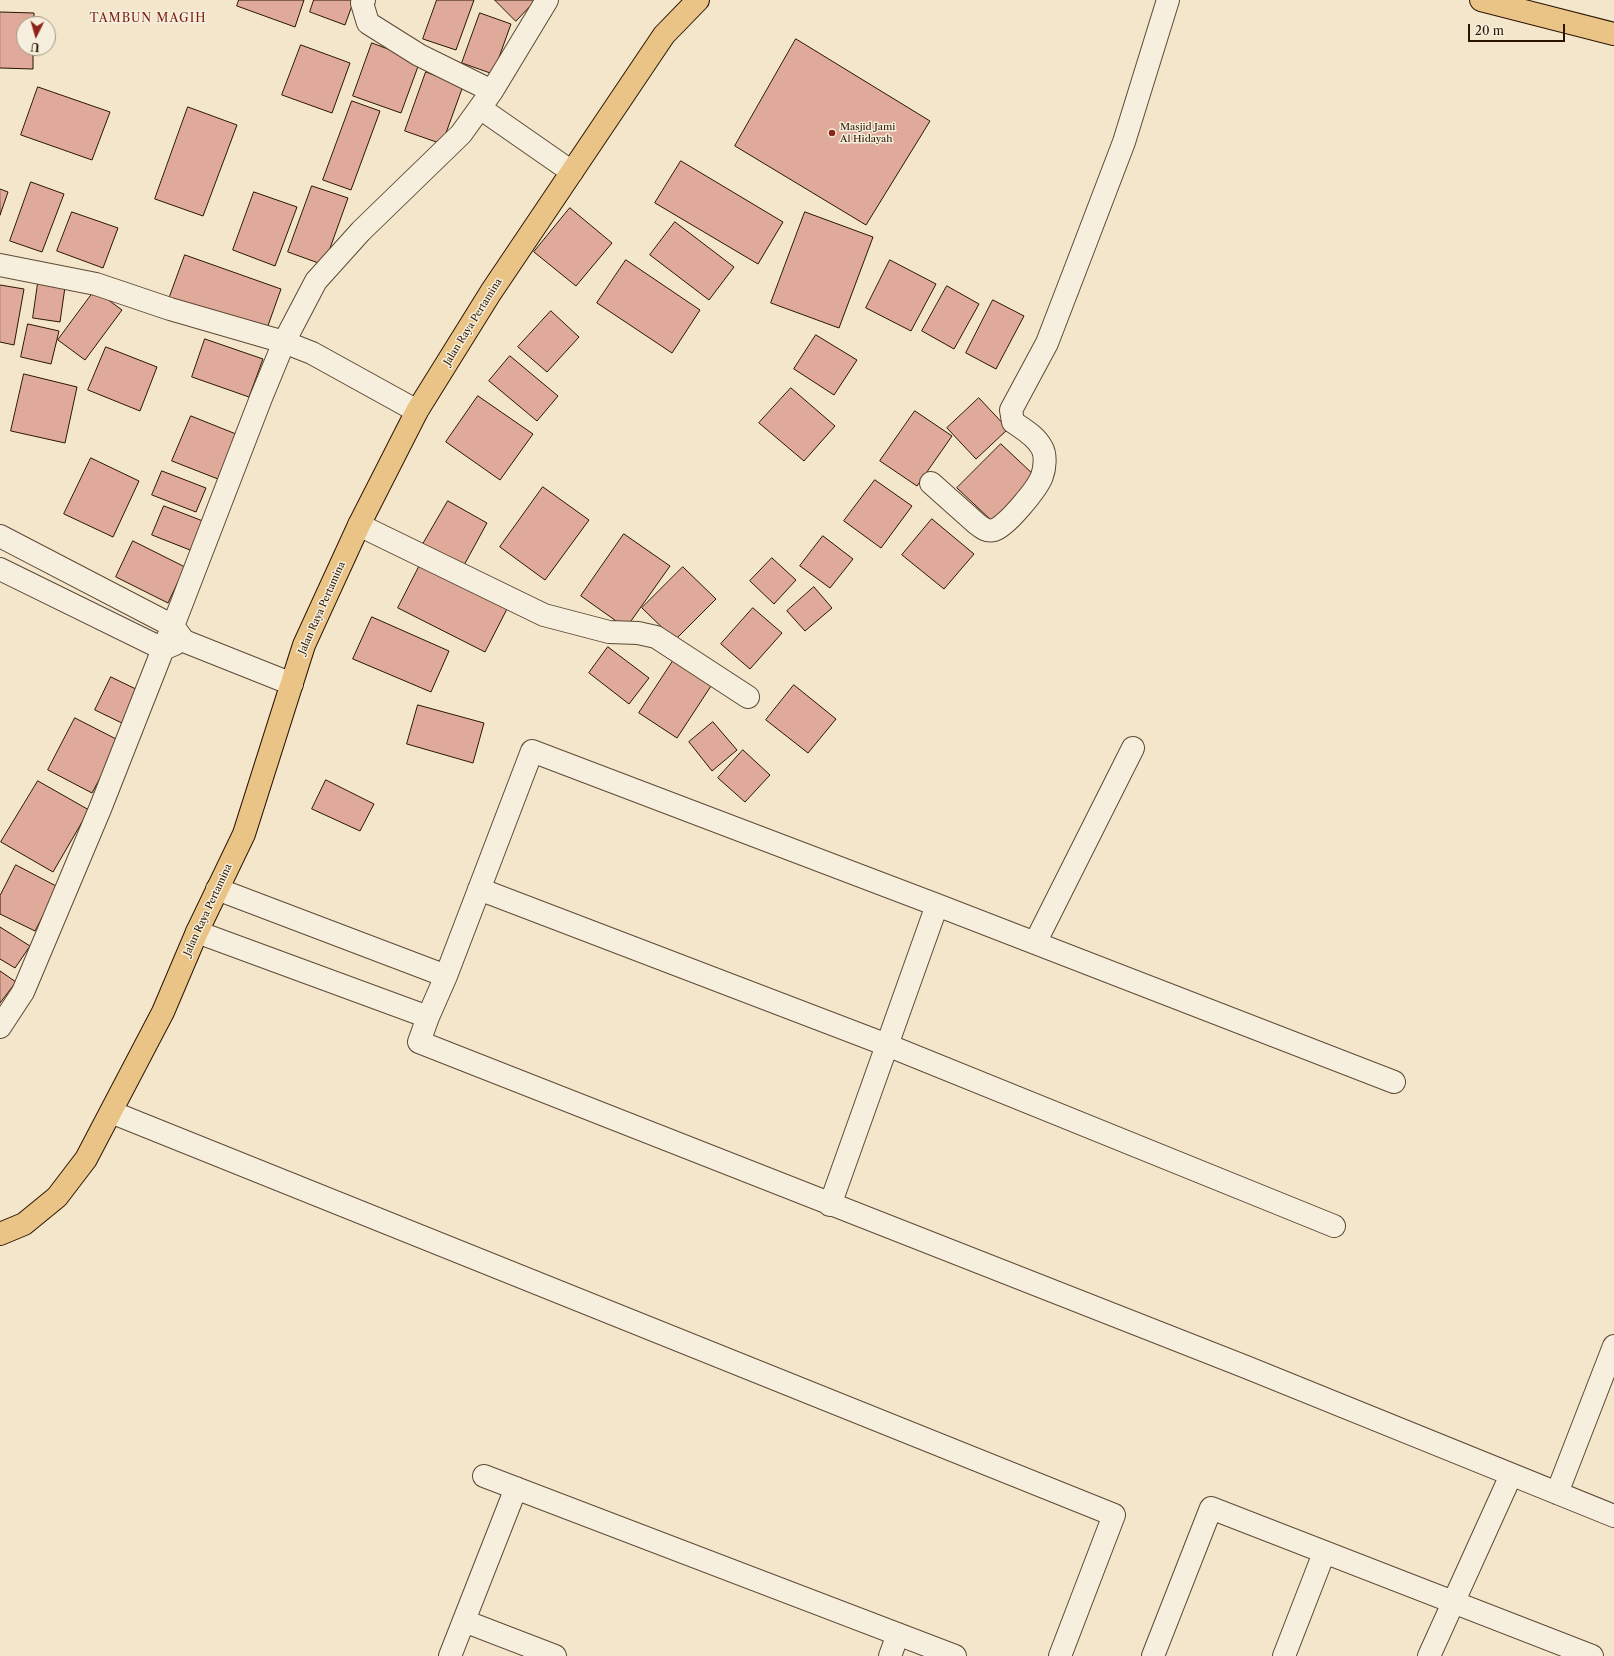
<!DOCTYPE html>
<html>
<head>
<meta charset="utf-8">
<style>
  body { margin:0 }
  #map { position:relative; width:1614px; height:1656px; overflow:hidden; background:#f3e6cb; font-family:"Libre Caslon Text",serif }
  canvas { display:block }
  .north { position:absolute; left:16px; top:16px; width:40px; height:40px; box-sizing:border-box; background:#f7efdd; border:1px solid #a59885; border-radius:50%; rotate:185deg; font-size:11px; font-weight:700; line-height:16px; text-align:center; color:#2b1501 }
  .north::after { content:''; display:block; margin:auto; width:14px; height:18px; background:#8f2418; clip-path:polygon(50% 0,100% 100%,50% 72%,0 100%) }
  .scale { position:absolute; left:1468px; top:24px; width:97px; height:18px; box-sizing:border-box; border:2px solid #2b1501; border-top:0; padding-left:5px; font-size:12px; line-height:14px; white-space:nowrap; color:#2b1501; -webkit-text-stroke:3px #f7efdd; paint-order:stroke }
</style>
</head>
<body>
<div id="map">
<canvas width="1614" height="1656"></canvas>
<div class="north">U</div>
<div class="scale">20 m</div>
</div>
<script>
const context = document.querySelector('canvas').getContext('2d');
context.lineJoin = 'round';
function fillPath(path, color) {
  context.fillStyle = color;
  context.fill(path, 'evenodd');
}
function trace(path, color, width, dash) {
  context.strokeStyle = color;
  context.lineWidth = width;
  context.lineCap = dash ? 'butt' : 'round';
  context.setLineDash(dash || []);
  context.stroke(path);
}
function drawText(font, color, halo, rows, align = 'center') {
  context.font = font + ' "Libre Caslon Text",serif';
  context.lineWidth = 3;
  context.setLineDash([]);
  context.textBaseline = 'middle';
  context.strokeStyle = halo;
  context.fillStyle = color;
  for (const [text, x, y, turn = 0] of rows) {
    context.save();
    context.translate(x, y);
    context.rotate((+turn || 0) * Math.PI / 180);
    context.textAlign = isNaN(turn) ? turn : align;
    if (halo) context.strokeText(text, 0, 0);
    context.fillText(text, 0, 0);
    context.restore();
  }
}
const building = new Path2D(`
  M239,0H304L295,27L237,6Z
  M314,0H354L345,25L310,12Z
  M437,0H474L456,50L423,39Z
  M495,0H536L516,21Z
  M0,12L34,13V24H24V48H33V69L0,68Z
  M480,13L511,24L493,74L462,63Z
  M796,39L930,121L866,225L735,146Z
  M372,43L420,61L401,113L353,96Z
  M301,45L350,63L332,113L282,95Z
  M426,72L463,86L442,144L405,131Z
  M38,87L110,112L92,160L21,135Z
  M352,101L380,111L351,190L323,180Z
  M188,107L237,125L203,216L155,199Z
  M681,161L783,222L758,264L655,203Z
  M31,182L64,194L42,252L10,241Z
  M312,186L348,198L324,265L288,252Z
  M0,189L8,192L0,215Z
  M254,192L297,207L275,266L233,250Z
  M570,208L612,243L576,286L534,252Z
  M72,212L118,228L103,268L57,251Z
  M805,212L873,237L839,328L771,303Z
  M675,222L734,267L709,300L650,255Z
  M185,255L281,289L265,334L169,299Z
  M626,260L700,310L672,353L597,303Z
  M890,260L936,284L911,331L866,308Z
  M38,283L65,287L60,322L33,318Z
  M0,285L24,289L14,345L0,342Z
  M947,286L979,304L954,349L922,331Z
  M95,290L122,310L85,360L58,340Z
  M993,300L1024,316L996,369L966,353Z
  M551,311L579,337L547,372L518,347Z
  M28,324L59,331L51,364L21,357Z
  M816,335L857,360L834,395L794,369Z
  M205,339L263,359L249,397L192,377Z
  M106,347L157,367L140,411L88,390Z
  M510,356L558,396L537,421L489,381Z
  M24,374L77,387L65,443L11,431Z
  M791,388L835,426L804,461L759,423Z
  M478,396L533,434L500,480L446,442Z
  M979,398L1008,429L976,459L947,428Z
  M915,411L952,436L917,486L880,461Z
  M191,416L236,434L218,479L172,461Z
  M1001,444L1035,476L992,521L957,488Z
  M91,458L139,481L113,537L64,514Z
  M162,471L206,488L196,512L152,495Z
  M875,480L912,506L881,548L844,521Z
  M543,487L589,520L545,580L500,547Z
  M448,501L487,523L463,567L423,544Z
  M164,506L208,523L195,552L152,535Z
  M932,519L974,554L944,589L902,555Z
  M624,534L670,566L626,628L581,596Z
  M823,536L853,559L830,588L800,566Z
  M133,541L185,567L168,603L116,577Z
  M772,558L796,580L774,604L750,581Z
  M422,561L509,605L485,652L398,608Z
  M683,567L716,599L675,640L642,608Z
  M814,587L832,608L805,631L787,611Z
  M753,608L782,633L750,669L721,644Z
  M372,617L449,651L431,692L353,659Z
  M608,647L649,678L629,704L589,673Z
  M673,661L711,686L677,738L639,713Z
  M111,677L144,693L128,726L95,710Z
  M794,685L836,719L808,753L766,720Z
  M418,705L484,723L473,763L407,744Z
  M75,718L120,741L92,793L48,770Z
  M713,722L737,750L712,771L689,742Z
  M743,750L770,775L745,802L718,778Z
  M326,780L374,804L360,831L312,809Z
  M38,781L89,810L53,872L1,842Z
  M16,865L58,887L35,931L0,914V896Z
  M0,927L30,946L15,968L0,959Z
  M0,971L16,982L0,1003Z`);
const street = new Path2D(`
  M364,0L362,3L368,23L419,55L492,91
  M480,108L572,172
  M0,265L96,284L170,309L284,342L312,353L417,411
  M931,483L977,524C982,528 987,532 994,530C1006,527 1038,488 1042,476C1045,468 1046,455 1042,448C1036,436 1023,429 1013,422L1011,410L1047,343L1082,252L1124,142L1168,0
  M359,525L544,615L609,632L638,633L656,637L748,697
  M0,536L173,626L184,641L292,684
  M0,569L163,649L175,644
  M217,889L446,976L532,751L937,905L1394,1082
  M479,889L887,1045L1334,1226
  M197,932L428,1017L419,1042L1246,1367L1614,1516
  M1035,943L1133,748
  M428,1017L446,976
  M0,1027L23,992L100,809L163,649L173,626L261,398L284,342L316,281L361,231L461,134L492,91L547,0
  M111,1112L1114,1515L1060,1656
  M830,1205L937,905
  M484,1476L955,1656
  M1557,1493L1614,1346
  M464,1621L555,1656
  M450,1656L516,1488
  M890,1656L898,1634
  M1153,1656L1211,1508L1592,1656
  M1284,1656L1324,1553
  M1429,1656L1511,1475`);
const primary = new Path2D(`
  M1481,0L1614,34
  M0,1234L24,1224L57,1197L86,1159L163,1012L197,932L244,834L304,645L359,525L417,411L491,292L664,35L698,0`);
const markers = [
  [832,133,4,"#8f2418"]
];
const poiNames = [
  ["Masjid Jami",840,127],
  ["Al Hidayah",840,139]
];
const streetNames = [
  ["Jalan Raya Pertamina",473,322,-58],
  ["Jalan Raya Pertamina",322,608,-66],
  ["Jalan Raya Pertamina",208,910,-65]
];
const quarterNames = [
  ["TAMBUN MAGIH",148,19]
];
fillPath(building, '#dfaa9a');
trace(building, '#2b1501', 1);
trace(street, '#5d4934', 24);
trace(primary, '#2b1501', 24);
trace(street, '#f7efdd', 22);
trace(primary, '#eac386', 22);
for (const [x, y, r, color] of markers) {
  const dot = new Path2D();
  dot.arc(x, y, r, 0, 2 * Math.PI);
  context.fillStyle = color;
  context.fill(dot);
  trace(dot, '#f7efdd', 1.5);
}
drawText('10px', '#2b1501', '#f7efdd', poiNames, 'left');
drawText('10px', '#2b1501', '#f7efdd', streetNames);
context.letterSpacing = '1px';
drawText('12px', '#7a1f14', '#f7efdd', quarterNames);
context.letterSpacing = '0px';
</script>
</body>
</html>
